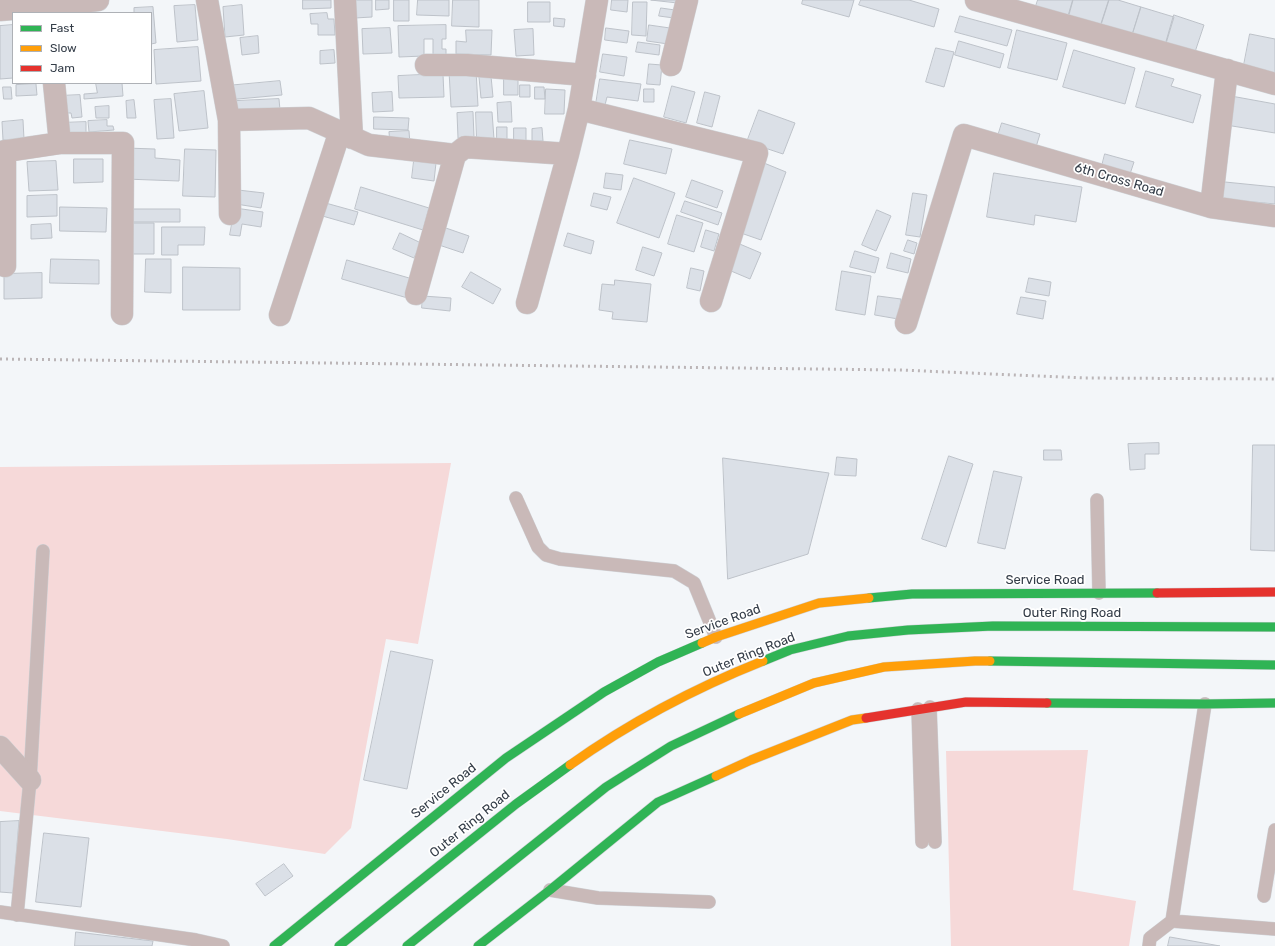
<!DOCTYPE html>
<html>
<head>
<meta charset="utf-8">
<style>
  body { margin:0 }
  #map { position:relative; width:1275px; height:946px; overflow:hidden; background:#f3f6f9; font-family:Rubik,sans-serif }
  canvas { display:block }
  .legend { position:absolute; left:12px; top:12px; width:140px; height:72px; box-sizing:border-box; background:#fff; border:1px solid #aeb1b6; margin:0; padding:5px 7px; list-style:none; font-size:12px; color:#343d48 }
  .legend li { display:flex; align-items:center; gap:8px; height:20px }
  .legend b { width:20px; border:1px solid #aeb1b6 }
</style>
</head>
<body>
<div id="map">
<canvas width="1275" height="946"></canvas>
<ul class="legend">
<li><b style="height:5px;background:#30b455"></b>Fast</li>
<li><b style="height:5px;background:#ff9f0a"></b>Slow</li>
<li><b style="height:5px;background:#e5322d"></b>Jam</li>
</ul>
</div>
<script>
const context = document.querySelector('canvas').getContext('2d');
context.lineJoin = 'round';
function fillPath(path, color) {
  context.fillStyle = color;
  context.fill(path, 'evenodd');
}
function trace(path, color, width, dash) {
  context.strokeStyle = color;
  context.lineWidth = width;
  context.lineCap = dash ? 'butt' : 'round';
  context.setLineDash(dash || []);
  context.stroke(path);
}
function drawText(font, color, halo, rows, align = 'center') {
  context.font = font + ' Rubik,sans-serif';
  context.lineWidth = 3.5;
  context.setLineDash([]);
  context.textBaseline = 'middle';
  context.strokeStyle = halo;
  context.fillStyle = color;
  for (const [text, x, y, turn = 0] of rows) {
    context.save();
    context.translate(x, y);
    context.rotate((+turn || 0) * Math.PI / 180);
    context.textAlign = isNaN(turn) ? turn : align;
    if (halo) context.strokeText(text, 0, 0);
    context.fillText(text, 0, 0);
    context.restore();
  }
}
const green = new Path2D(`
  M451,463L418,644L386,639L351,828L325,854L227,839L0,811V467Z
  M1088,750L1073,890L1136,901L1129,946H951L946,751Z`);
const building = new Path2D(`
  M303,0H331V8L303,9Z
  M354,0H372V17L355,18Z
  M376,0H389V9L376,10Z
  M394,0H409V21H394Z
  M418,0H449V16L417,15Z
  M453,0H479V27L452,26Z
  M612,0H628L627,12L611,10Z
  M651,0H682L681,3Z
  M803,0H854L849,17L802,4Z
  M861,0H909L939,9L934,27L859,5Z
  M1038,0H1073L1067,22L1034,12Z
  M1073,0H1109L1099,31L1067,21Z
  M1109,0H1118L1141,7L1130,41L1099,31Z
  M528,2H550V22H528Z
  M633,2H647L646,36L632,35Z
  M195,5L198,40L177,42L174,6Z
  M242,5L244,35L225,37L223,7Z
  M153,7L156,43L151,44V13H134V8Z
  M1141,7L1174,17L1164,50L1131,40Z
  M661,8L682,11L681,19L659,16Z
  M327,13L328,19H334L335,35H318V24H311L310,14Z
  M1174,15L1204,25L1193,58L1164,50Z
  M960,16L1012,30L1007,46L955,32Z
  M554,18L565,19L564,27L554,26Z
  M13,25V78L0,79V26Z
  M446,25V39H442V49H446V56H433V39H424V56L399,57L398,26Z
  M649,25L670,28L668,44L647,41Z
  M390,28L392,53L363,54L362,29Z
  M606,28L629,31L627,43L605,40Z
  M533,29L534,55L516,56L514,30Z
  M466,30H492L491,55L456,54V41L466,42Z
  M1017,30L1067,43L1057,80L1008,68Z
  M1250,34L1275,39V76L1243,70Z
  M258,36L259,53L242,55L240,38Z
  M959,41L1004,54L1000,68L955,55Z
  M638,42L660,45L659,55L636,52Z
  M198,47L201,81L156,84L154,50Z
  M936,48L954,52L944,87L926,82Z
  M334,50L335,63L320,64V51Z
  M1074,50L1135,68L1125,104L1063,87Z
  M603,54L627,57L624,76L600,72Z
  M649,64L662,65L660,85L647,84Z
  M476,70L478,106L451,107L449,71Z
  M1146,71L1174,79L1171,86L1201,95L1193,123L1136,107Z
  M443,74L444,97L399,98L398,76Z
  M491,76L493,97L481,98L479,77Z
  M504,77H518V95H504Z
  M600,79L641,84L638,101L607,97L605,105L596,104Z
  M280,81L282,95L227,100L226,86Z
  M96,83H122L123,96L84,99V94L97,93Z
  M36,84L37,95L16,96V85Z
  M520,85H530V97H520Z
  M672,86L695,92L686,123L664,117Z
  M3,87H11L12,99H4Z
  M535,87H544L545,99H535Z
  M546,89L565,90L564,114H545Z
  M644,89H654V102H644Z
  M204,91L208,128L179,131L174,94Z
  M392,92L393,111L373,112L372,93Z
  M705,92L720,96L712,127L697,123Z
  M80,95L82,117L72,118L71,113H60L59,96Z
  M1231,96L1275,104V133L1226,125Z
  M171,99L174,138L157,139L154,100Z
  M279,99L280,110L237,112L236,101Z
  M134,100L136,118H127L126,101Z
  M511,102L512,122H498L497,103Z
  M109,106V118H96L95,107Z
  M759,110L795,123L783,154L747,142Z
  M473,112L474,137L458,138L457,113Z
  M476,112H492L494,139L477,140Z
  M374,117L409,118L408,130L374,129Z
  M23,120L24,139L3,140L2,122Z
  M107,120V126H113L114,130L89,132L88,121Z
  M86,122V138L61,139L60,123Z
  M1002,123L1040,134L1036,147L998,136Z
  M497,127H507V143H497Z
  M514,128H526V146H514Z
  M542,128L543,141H532V129Z
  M409,131L410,144L390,145L389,132Z
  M630,140L672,149L666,174L624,164Z
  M126,148L155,149V158L180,160L179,181L125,179Z
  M185,149L216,150L215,197L183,196Z
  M1105,154L1134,162L1130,174L1102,166Z
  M74,159H103V182L74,183Z
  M56,161L58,190L29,191L27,162Z
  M414,161L436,163L434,181L412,178Z
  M764,163L786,172L761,240L738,232Z
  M606,173L623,175L621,190L604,188Z
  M994,173L1082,187L1076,222L1035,215L1034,225L987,217Z
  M634,178L675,193L659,238L617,223Z
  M692,180L723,191L717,208L686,197Z
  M1225,182L1275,187V204L1223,199Z
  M361,187L429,208L423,230L355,209Z
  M238,190L264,193L261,208L236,204Z
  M594,193L611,197L607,210L591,206Z
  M913,193L927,195L920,237L906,235Z
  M57,195V216L27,217V196Z
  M685,201L722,213L718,225L681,212Z
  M322,202L358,212L354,225L319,215Z
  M60,207L107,208L106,232L60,231Z
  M235,208L263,212L261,227L242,224L240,236L230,235Z
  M130,209H180V222H129Z
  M877,210L891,216L876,251L862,245Z
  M677,215L703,223L694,252L668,244Z
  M123,223H154V254H124Z
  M51,224L52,238L31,239V225Z
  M440,226L469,236L463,253L433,243Z
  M162,227H205L204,245H178V255H162Z
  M706,230L719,234L714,251L701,247Z
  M400,233L421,243L414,258L393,249Z
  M568,233L594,241L591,254L564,246Z
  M908,240L917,243L914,254L904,251Z
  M735,242L761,253L750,279L724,268Z
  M643,247L662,253L654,276L636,270Z
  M855,251L879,258L875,273L850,267Z
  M891,253L911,259L908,273L887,268Z
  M51,259L99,260V284L50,283Z
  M146,259H171V293L145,292Z
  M347,260L416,280L411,299L342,279Z
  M183,267L240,268V310H183Z
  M691,268L704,271L700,291L687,288Z
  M842,271L871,276L865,315L836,310Z
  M471,272L501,289L493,304L462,287Z
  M42,273V298L4,299V274Z
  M1029,278L1051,282L1049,296L1026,292Z
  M615,280L651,284L647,322L612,319L613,312L599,310L602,284L614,285Z
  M423,296L451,298L450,311L422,308Z
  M878,296L901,299L898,319L875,315Z
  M1021,297L1046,301L1043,319L1017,314Z
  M1159,443V454H1145V469L1130,470L1128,444Z
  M1253,445H1275V551L1251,550Z
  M1044,450H1061L1062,460H1044Z
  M949,456L973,464L946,547L922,539Z
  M837,457L857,459L856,476L835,475Z
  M723,458L829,473L808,554L728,579Z
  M994,471L1022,477L1005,549L978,543Z
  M391,651L433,660L407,789L364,780Z
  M19,821L13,893L0,892V822Z
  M44,833L89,838L81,907L36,902Z
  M284,864L293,876L265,896L256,884Z
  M76,932L153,941L152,946H75Z
  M1170,937L1220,946H1168Z`);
const lane = new Path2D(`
  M516,498L538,547L546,555L560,559L674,571L694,583L716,637
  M1097,500L1099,593
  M1205,704L1172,921L1275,929
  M930,707L935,842
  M918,709L922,842
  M550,890L598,898L709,902
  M1264,896L1275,830
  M0,912L196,940L223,946
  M17,915L30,780L43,551
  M1149,946L1150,938L1172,921`);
const street = new Path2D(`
  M207,0L229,120L230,214
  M345,0L352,138
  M976,0L1275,84
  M0,10L47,6
  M47,13V6L98,0
  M426,65H467L585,75
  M671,65L687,0
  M54,83L60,143
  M579,109L757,153L711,301
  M229,120L309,118L369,145L455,155L465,147L568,154L579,109L597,0
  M5,151V266
  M0,152L60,143H123L122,314
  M1211,207L1227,70
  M416,294L455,155
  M527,303L568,154
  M280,315L340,131
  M906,323L964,135L1211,207L1275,216
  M0,747L30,780`);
const fast = new Path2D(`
  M869,598L912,594L1157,593
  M763,661L790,650L848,636L908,630L993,626L1275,627
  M990,661L1275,665
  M1047,703L1205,704L1275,703
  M274,946L506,758L604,692L658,662L702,643
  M339,946L516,804L570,765
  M407,946L606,787L671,746L739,714
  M478,946L550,890L658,802L716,776`);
const slow = new Path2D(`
  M702,643L716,637L819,603L869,598
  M739,714L814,683L884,667L975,661H990
  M570,765C629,723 695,688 763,661
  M716,776L751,760L852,720L866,718`);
const jam = new Path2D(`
  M1157,593L1275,592
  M866,718L966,702L1047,703`);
const rail = new Path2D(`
  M0,359L900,370L1085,378L1275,379`);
const streetNames = [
  ["6th Cross Road",1119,180,16],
  ["Service Road",1045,580],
  ["Outer Ring Road",1072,613],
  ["Service Road",723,622,-20],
  ["Outer Ring Road",749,655,-22],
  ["Service Road",444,791,-39],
  ["Outer Ring Road",470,824,-39]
];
fillPath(green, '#f6d9d9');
fillPath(building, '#dbe0e7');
trace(building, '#bdc2c9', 1);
trace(lane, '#ced1d5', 14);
trace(street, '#ced1d5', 23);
trace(fast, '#ced1d5', 10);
trace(slow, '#ced1d5', 10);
trace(jam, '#ced1d5', 10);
trace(lane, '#c9b9b8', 13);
trace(street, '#c9b9b8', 22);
trace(fast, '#30b455', 9);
trace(slow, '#ff9f0a', 9);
trace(jam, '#e5322d', 9);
trace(rail, '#bbb5b7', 3, [2, 4]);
drawText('13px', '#343d48', '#fff', streetNames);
</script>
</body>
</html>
